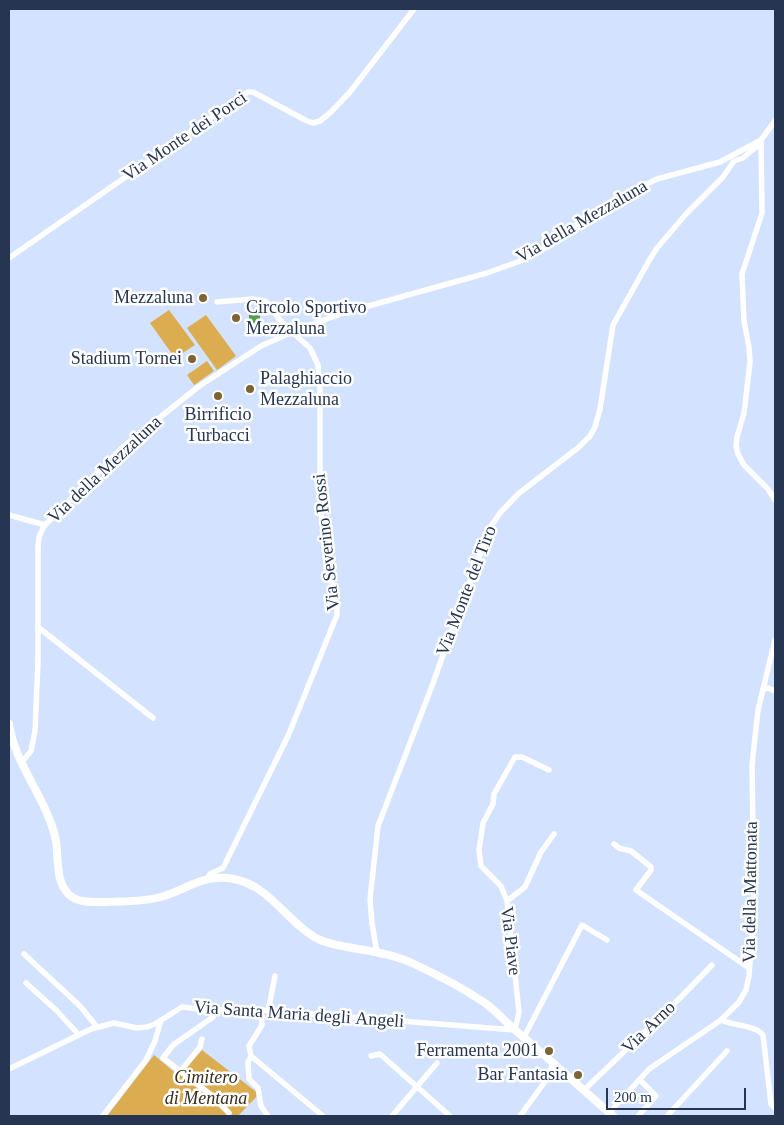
<!DOCTYPE html>
<html>
<head>
<meta charset="utf-8">
<style>
  body { margin:0 }
  #map { position:relative; width:784px; height:1125px; overflow:hidden; background:#d2e2ff; font-family:Georgia,serif }
  canvas { display:block }
  .frame { position:absolute; inset:0; border:10px solid #263551; pointer-events:none }
  .scale { position:absolute; left:606px; top:1088px; width:140px; height:22px; box-sizing:border-box; border:2px solid #263551; border-top:0; padding-left:6px; font-size:15px; line-height:18px; white-space:nowrap; color:#263551; -webkit-text-stroke:4px #fff; paint-order:stroke }
</style>
</head>
<body>
<div id="map">
<canvas width="784" height="1125"></canvas>
<div class="frame"></div>
<div class="scale">200 m</div>
</div>
<script>
const context = document.querySelector('canvas').getContext('2d');
context.lineJoin = 'round';
function fillPath(path, color) {
  context.fillStyle = color;
  context.fill(path, 'evenodd');
}
function trace(path, color, width, dash) {
  context.strokeStyle = color;
  context.lineWidth = width;
  context.lineCap = dash ? 'butt' : 'round';
  context.setLineDash(dash || []);
  context.stroke(path);
}
function drawText(font, color, halo, rows, align = 'center') {
  context.font = font + ' Georgia,serif';
  context.lineWidth = 5;
  context.setLineDash([]);
  context.textBaseline = 'middle';
  context.strokeStyle = halo;
  context.fillStyle = color;
  for (const [text, x, y, turn = 0] of rows) {
    context.save();
    context.translate(x, y);
    context.rotate((+turn || 0) * Math.PI / 180);
    context.textAlign = isNaN(turn) ? turn : align;
    if (halo) context.strokeText(text, 0, 0);
    context.fillText(text, 0, 0);
    context.restore();
  }
}
const green = new Path2D(`
  M169,310L195,345L175,358L150,323Z
  M206,315L236,356L217,370L187,328Z
  M207,361L214,371L194,385L187,375Z
  M202,1050L259,1094L238,1116H107L154,1055L179,1076Z`);
const water = new Path2D(`
  M250,312H259L260,329H250Z`);
const street = new Path2D(`
  M761,140L762,213L742,274L744,321L749,347L750,362L744,413L737,437L736,446L738,454L744,465L768,489L775,500
  M9,258L248,92H253L307,121L313,123L320,121L331,112L350,92L414,9
  M292,332L343,313L487,273L523,260L549,246L581,221L614,200L657,179L720,162L759,141
  M9,515L45,525
  M38,627L153,718
  M763,689L768,688L775,691
  M22,762L31,751L35,731L38,662V547L39,537L44,526L124,446L198,387L261,346L292,332L279,319L270,305L265,301L252,299L217,302
  M614,844L619,848L631,851L651,867V870L636,890L749,968
  M207,879L210,874L223,868L288,736L337,615V606L325,551L320,500V390L318,365L310,348L292,332
  M507,901L525,887L541,852L554,834
  M377,953L372,923L370,899L378,826L432,686L458,613L491,526L500,513L518,494L579,447L590,436L595,427L600,409L613,325L650,259L657,248L686,214L723,177L734,161L743,158L755,148L775,121
  M24,954L80,1006L97,1027
  M26,983L56,1010L79,1035
  M208,1010L213,1017L173,1045L163,1058L210,1094L229,1113
  M261,1010L262,1025L249,1046L251,1056L323,1116
  M268,1011L275,976
  M721,1020C734,1026 755,1025 763,1035L771,1104L775,1108
  M524,1037L582,925L607,940
  M251,1056L248,1062L249,1079L258,1088L261,1106L268,1116
  M371,1056L380,1054L450,1116
  M9,1069L91,1029L114,1023L137,1028L147,1027L155,1024L182,1007L208,1010H261L515,1030L519,1012L507,901L501,886L481,866L479,850L483,823L493,804L494,794L515,757H522L549,770
  M180,1072L200,1047L202,1039
  M584,1090L681,997L712,965
  M609,1113L649,1069L721,1020L739,1002L746,990L749,976L754,903L752,765L758,710L775,640
  M103,1116L146,1060L155,1041L161,1020
  M392,1116L437,1063
  M520,1116L544,1083L554,1062
  M638,1116L656,1096L640,1080
  M667,1116L727,1051`);
const secondary = new Path2D(`
  M9,724C15,764 45,797 55,836C60,855 53,884 72,897C81,903 94,902 104,902C123,901 143,902 161,897C188,889 204,873 234,879C270,886 286,921 316,938C325,943 336,945 347,947C369,951 393,954 414,964C438,975 463,988 485,1003C496,1011 505,1021 515,1030C548,1058 580,1087 613,1116`);
const markers = [
  [203,298,5,"#7b6334"],
  [236,318,5,"#7b6334"],
  [192,359,5,"#7b6334"],
  [250,389,5,"#7b6334"],
  [218,396,5,"#7b6334"],
  [549,1051,5,"#7b6334"],
  [578,1075,5,"#7b6334"]
];
const streetNames = [
  ["Via Monte dei Porci",185,137,-34],
  ["Via della Mezzaluna",582,222,-30],
  ["Via della Mezzaluna",105,470,-43],
  ["Via Severino Rossi",327,542,-96],
  ["Via Monte del Tiro",467,591,-69],
  ["Via della Mattonata",751,892,-89],
  ["Via Piave",510,941,83],
  ["Via Santa Maria degli Angeli",299,1015,4],
  ["Via Arno",649,1028,-44]
];
const poiNames = [
  ["Mezzaluna",193,298],
  ["Circolo Sportivo",246,308,"left"],
  ["Mezzaluna",246,329,"left"],
  ["Stadium Tornei",182,359],
  ["Palaghiaccio",260,379,"left"],
  ["Mezzaluna",260,400,"left"],
  ["Birrificio",218,415,"center"],
  ["Turbacci",218,436,"center"],
  ["Ferramenta 2001",539,1051],
  ["Bar Fantasia",568,1075]
];
const parkNames = [
  ["Cimitero",206,1078],
  ["di Mentana",206,1099]
];
fillPath(green, '#dbac50');
fillPath(water, '#549f4d');
trace(water, '#467f4e', 1);
trace(street, '#fff', 5.5);
trace(secondary, '#fff', 8);
for (const [x, y, r, color] of markers) {
  const dot = new Path2D();
  dot.arc(x, y, r, 0, 2 * Math.PI);
  context.fillStyle = color;
  context.fill(dot);
  trace(dot, '#fff', 2);
}
drawText('18px', '#263551', '#fff', streetNames);
drawText('18px', '#263551', '#fff', poiNames, 'right');
drawText('italic 18px', '#392f1c', '#fff', parkNames);
</script>
</body>
</html>
